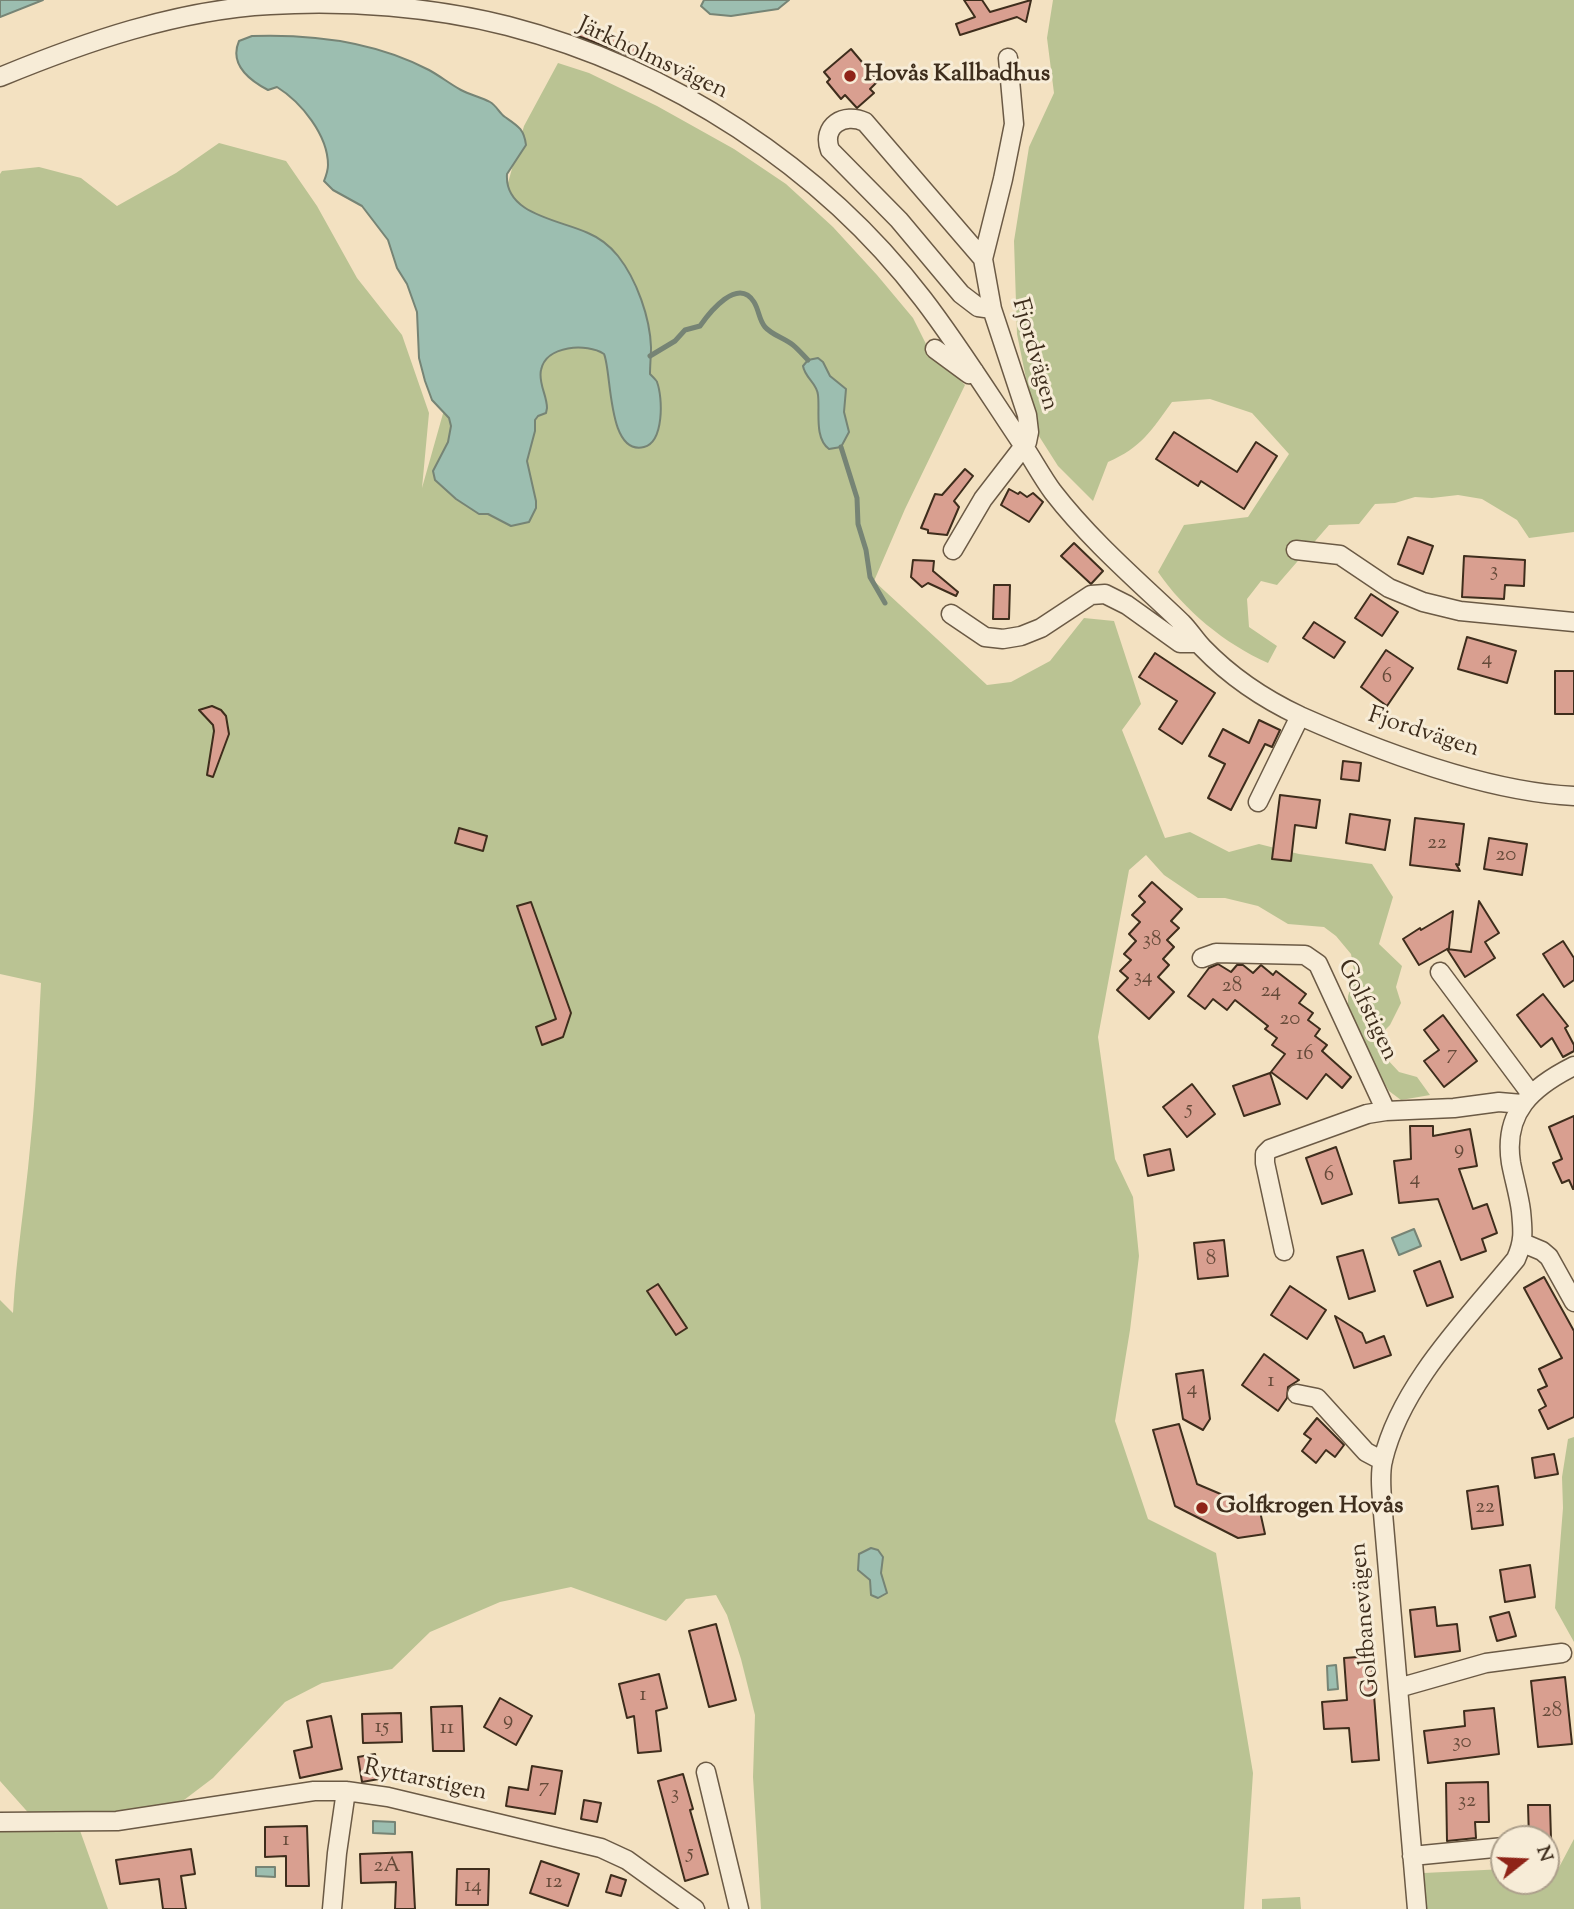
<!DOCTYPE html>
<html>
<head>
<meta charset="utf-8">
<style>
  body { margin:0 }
  #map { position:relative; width:1574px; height:1909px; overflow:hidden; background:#f3e1c1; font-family:"Sorts Mill Goudy",serif }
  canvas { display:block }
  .north { position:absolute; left:1490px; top:1825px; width:70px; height:70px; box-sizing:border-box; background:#f7ecd7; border:2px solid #ada08c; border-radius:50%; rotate:72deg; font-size:19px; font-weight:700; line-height:28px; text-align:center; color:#3e2d1c }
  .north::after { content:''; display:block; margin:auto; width:24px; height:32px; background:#8f2418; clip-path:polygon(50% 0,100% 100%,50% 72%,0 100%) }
</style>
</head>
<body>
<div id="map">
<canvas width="1574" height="1909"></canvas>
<div class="north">N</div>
</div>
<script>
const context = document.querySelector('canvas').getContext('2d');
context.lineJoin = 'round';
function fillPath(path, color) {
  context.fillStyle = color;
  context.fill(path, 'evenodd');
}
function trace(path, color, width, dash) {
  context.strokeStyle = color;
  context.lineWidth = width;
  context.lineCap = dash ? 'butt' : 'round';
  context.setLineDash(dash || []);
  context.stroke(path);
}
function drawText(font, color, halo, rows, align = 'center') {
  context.font = font + ' "Sorts Mill Goudy",serif';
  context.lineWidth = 6;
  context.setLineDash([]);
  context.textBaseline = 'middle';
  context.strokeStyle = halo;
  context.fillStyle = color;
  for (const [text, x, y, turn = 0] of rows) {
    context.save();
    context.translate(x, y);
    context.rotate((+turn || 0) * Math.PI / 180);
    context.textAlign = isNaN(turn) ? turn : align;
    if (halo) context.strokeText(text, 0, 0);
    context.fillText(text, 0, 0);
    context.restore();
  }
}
const green = new Path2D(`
  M1053,0H1574V532L1529,538L1517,520L1482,499L1458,495L1432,498L1415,497L1395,503L1375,504L1359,524L1329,525L1277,585L1261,581L1247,599L1249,627L1277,646L1268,663C1225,644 1184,610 1158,572L1184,525L1248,517L1289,454L1252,413L1210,399L1172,402C1151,431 1142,447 1108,462L1093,501L1058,466L1037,433L1017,334L1014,241L1029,147L1054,93L1047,38Z
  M558,63L589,73L657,106L734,149L786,184L833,227L877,275L913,318L928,348L965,385L905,509L874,581L987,685L1011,682L1050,661L1084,618L1114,621L1141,704L1122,730L1165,838L1190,832L1229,852L1259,844L1299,854L1372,864L1393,897L1379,944L1402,966L1396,987L1401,1003L1390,1025L1376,1039L1386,1058L1399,1072L1417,1077L1430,1095L1401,1100L1389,1091L1348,1020V996L1355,976L1351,954L1336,936L1324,927L1288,924L1258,906L1225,898H1198L1164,875L1146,855L1129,870L1098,1037L1115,1159L1133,1197L1139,1256L1130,1330L1115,1421L1148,1519L1216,1553L1253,1773L1244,1909H761L753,1777L755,1715L741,1659L727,1615L716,1595L686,1599L666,1621L571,1587L500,1602L430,1632L392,1669L322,1683L285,1702L213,1778L184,1800L133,1812L33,1818L0,1781V1300L13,1313C16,1258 25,1203 30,1148C36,1093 38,1038 41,983L0,974V174L2,171L39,167L81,178L117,206L176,173L219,143L286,161L317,206L357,278L402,335L429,413L422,488L524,126Z
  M1574,1437V1642L1555,1608L1563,1508L1562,1477L1568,1439Z
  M78,1825L108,1909H0V1827Z
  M1574,1839V1909H1426L1424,1873L1504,1869V1881H1546V1874L1555,1875Z
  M1300,1897L1301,1909H1262V1899Z`);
const water = new Path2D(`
  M0,0H43L0,17Z
  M704,0H789L778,9L731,16L710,14L701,6Z
  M252,36C311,34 376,42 429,70C440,76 450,84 461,90C470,95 481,97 490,102C497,106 499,113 505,117C518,126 524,129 526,145L507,174C504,215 561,220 588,233C600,238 610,246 618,256C637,280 650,318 651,347C651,356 650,365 650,374C651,375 657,381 657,382C663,398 664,442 644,447C607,456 612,372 604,354C587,343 546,345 541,370C538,383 547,395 547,408L546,413L538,416L535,420V431L527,461L536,501V508L529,522L511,526L488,514H479L456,499L435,480L433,471L448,442L451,426L449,418L432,400L425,381L419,358L417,312L407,284L397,268L388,240L362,206L333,190L324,181C326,176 328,170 328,165C328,135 301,102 277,87L268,90C249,80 229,64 239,41Z
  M818,358L823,362L830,376L846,389L844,412L849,432L841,447L829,449C814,438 820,411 818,395C817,383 805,378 803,366L808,360Z
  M1414,1229L1421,1246L1399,1255L1392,1238Z
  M871,1548L878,1550L883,1557L881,1573L887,1593L878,1598L871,1595L870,1580L858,1570L859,1554Z
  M1336,1665L1338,1689L1328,1690L1327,1666Z
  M373,1821L395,1822V1834L373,1833Z
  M256,1867H275V1877L256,1876Z`);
const stream = new Path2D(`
  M650,356L675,341L685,330L700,326C709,313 738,276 754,302C759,310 759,320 765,327C772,335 784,338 793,345C798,349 803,355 808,360
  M841,447L857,498L858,524L866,550L870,577L885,603`);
const building = new Path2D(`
  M964,0H982L990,12L1031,0L1026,22L1017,17L960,35L956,24L975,17Z
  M583,26L649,50L645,62L578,36Z
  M851,49L878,81L870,89L874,93L857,108L845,95L841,99L827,82L830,79L824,72Z
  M1174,432L1237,472L1256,442L1277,456L1244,509L1201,481L1198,486L1156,459Z
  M965,469L973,476L954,501L959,507L947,535L928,533V530L921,528L935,494L942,495Z
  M1009,489L1018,494L1020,492L1027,497L1033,493L1043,502L1029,522L1001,505Z
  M1408,537L1433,546L1423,574L1398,564Z
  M1074,543L1103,571L1091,584L1061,556Z
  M1464,556L1525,560L1524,586L1505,585L1504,599L1462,597Z
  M913,560L934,561L933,571L958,592L956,596L928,583L922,587L911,577Z
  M994,585H1010L1009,619H993Z
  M1371,594L1398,612L1382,636L1355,618Z
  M1314,622L1345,642L1334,658L1303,638Z
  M1467,637L1516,651L1507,683L1458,669Z
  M1386,650L1413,668L1387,706L1361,687Z
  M1155,653L1215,693L1182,744L1159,729L1177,701L1139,677Z
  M1555,671H1574V714H1555Z
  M212,706L221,710L226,716L229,734L213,777L207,775L214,731L213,725L199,710Z
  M1259,720L1280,730L1272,747L1265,744L1231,810L1208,798L1225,764L1209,756L1223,729L1249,743Z
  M1343,761L1361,763L1359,781L1341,779Z
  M1280,795L1320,800L1316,828L1295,825L1291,861L1272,859Z
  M1350,814L1390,820L1385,850L1346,843Z
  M1415,818L1464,824L1459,865L1456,864L1460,871L1410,865Z
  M459,828L487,836L483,851L455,843Z
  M1489,838L1527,844L1522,875L1484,869Z
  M1152,882L1182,909L1171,921L1179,928L1167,940L1174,947L1163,959L1169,965L1158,977L1174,992L1149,1019L1117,990L1128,978L1120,971L1131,960L1124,954L1136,941L1129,934L1140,922L1132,915L1145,902L1139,896Z
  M1479,901L1499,933L1485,942L1495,958L1465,977L1447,949L1471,952Z
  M531,902L571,1013L563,1037L542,1045L536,1027L556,1019L517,906Z
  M1453,911L1449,948L1419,965L1403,939L1420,928L1421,930Z
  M1563,941L1574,958V980L1564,987L1543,954Z
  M1218,964L1231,972L1237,965H1243L1253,973L1261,965L1273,975L1276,971L1306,994L1299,1003L1313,1013L1308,1020L1320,1029L1315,1036L1327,1045L1322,1051L1351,1077L1342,1088L1326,1074L1307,1099L1271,1072L1285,1054L1272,1045L1277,1038L1265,1029L1268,1026L1235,1000L1227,1010L1213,999L1205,1009L1188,996L1209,968Z
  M1543,994L1568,1026L1565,1028L1574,1045V1051L1563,1057L1552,1038L1541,1047L1517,1015Z
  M1443,1015L1477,1061L1444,1087L1424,1061L1439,1050L1424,1030Z
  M1270,1073L1280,1104L1244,1116L1233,1086Z
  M1192,1084L1215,1114L1187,1137L1163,1107Z
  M1574,1116V1189H1573L1569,1180L1562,1183L1553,1163L1562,1159L1549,1127Z
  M1410,1126H1433V1136L1470,1129L1477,1166L1459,1169L1473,1209L1487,1204L1497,1233L1482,1239L1486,1251L1461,1260L1438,1199L1399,1203L1394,1161L1411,1159Z
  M1336,1147L1352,1194L1322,1204L1306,1158Z
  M1170,1149L1174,1170L1148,1176L1144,1155Z
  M1224,1240L1228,1276L1198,1279L1194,1243Z
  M1363,1250L1375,1291L1349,1299L1337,1257Z
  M1440,1261L1453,1297L1427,1306L1414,1271Z
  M1544,1277L1574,1331V1417L1548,1429L1539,1410L1546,1406L1538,1390L1547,1386L1539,1369L1562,1358L1524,1288Z
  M658,1284L687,1328L676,1335L647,1291Z
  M1290,1286L1326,1310L1307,1339L1271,1315Z
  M1335,1316L1362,1333L1366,1343L1384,1336L1391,1355L1354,1368Z
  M1264,1354L1299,1380L1288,1387L1287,1398L1278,1411L1242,1385Z
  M1203,1370L1210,1419L1203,1430L1183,1419L1176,1374Z
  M1317,1418L1344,1445L1335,1457L1326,1450L1316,1463L1302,1451L1311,1439L1304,1434Z
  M1179,1424L1197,1484L1237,1501L1240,1512L1259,1507L1265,1534L1238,1538L1175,1506L1153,1430Z
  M1554,1454L1558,1474L1535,1478L1532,1458Z
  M1498,1486L1503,1525L1472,1529L1467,1491Z
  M1530,1565L1535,1597L1505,1602L1500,1570Z
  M1435,1607L1437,1626L1457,1624L1460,1651L1415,1657L1410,1610Z
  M1509,1612L1516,1636L1497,1641L1490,1617Z
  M716,1624L736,1700L709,1707L689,1631Z
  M1371,1656L1379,1760L1352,1762L1349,1728L1324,1729L1322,1702L1347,1700L1344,1658Z
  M659,1674L667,1708L656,1711L661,1751L638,1753L634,1716L627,1718L619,1684Z
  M1565,1677L1572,1744L1538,1747L1531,1681Z
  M500,1698L532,1716L516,1745L484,1727Z
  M462,1706L464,1751H433L431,1707Z
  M1494,1708L1499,1754L1428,1763L1424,1731L1465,1726L1464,1711Z
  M401,1713L402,1742L363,1743L362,1714Z
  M331,1716L342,1769L300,1778L294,1751L312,1747L307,1721Z
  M375,1754L379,1779L362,1782L358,1757Z
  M532,1766L562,1771L555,1814L506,1806L509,1787L528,1790Z
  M683,1774L693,1809L690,1810L708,1874L685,1881L658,1781Z
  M1488,1782L1489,1822H1475L1476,1838L1447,1841L1446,1783Z
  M584,1800L601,1803L597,1822L581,1819Z
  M1528,1805H1550L1551,1839H1529Z
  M307,1826L309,1886H286V1856L265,1857V1827Z
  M191,1849L195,1874L181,1876L186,1909H163L159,1879L120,1884L116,1860Z
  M412,1852L415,1909H395L396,1882L361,1883L360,1854Z
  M541,1861L579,1874L568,1906L530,1893Z
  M457,1869H489L488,1905H456Z
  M611,1875L626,1880L621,1896L606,1892Z`);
const minor = new Path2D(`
  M0,77C85,42 177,10 270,5C346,0 434,7 508,26C670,68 822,167 923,299C959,346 990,396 1023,445C1033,460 1042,477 1053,492C1091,541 1138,581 1182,623C1190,631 1195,640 1203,648C1230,676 1264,699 1300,716C1379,751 1488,792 1574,796
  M983,259L865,122C844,112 821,126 830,150L899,220L961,294L978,307L992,309
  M935,349L969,374L974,371
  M953,550L983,499L1027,442L1029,432L1027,415L992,309L983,259L1003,179L1014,124L1008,58
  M1296,550L1340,555L1389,588L1423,602L1460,611L1574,622
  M951,614L985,637L1003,639L1021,636L1041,628L1091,595L1105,594L1127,605L1180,643H1198
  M1258,802L1300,716
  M1202,958L1216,953L1305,955L1318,964L1386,1111
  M1440,972L1531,1094
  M1523,1243L1542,1251L1549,1257L1574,1302
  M1284,1251L1265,1163V1154L1270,1149L1367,1114L1386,1111L1454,1108L1499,1102L1522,1104
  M1297,1394L1317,1398L1366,1452L1383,1461
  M1398,1688L1486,1663L1562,1653
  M706,1772L739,1909
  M0,1822L117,1821L314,1791H346L388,1797L601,1848L627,1860L695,1909
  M1517,1839V1838
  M1412,1856L1504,1847
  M332,1909L337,1853L346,1791
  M1417,1909L1383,1513C1382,1496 1379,1476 1383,1460C1401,1384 1468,1318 1516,1259C1524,1241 1523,1231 1521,1211C1519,1195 1514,1179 1511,1163C1503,1112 1532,1087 1574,1066`);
const markers = [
  [850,76,7,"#8f2418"],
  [1202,1508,7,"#8f2418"]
];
const numberNames = [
  ["3",1494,572],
  ["4",1487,660],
  ["6",1387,678],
  ["22",1437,844],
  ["20",1506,856],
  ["38",1152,941],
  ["34",1143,978],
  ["28",1232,987],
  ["24",1271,992],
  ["20",1290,1020],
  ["16",1305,1055],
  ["7",1452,1055],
  ["5",1189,1110],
  ["9",1459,1150],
  ["6",1329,1176],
  ["4",1415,1180],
  ["8",1211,1260],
  ["1",1271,1382],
  ["4",1192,1390],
  ["22",1485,1508],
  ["1",643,1696],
  ["28",1552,1712],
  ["9",508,1721],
  ["15",382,1728],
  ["11",447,1729],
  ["30",1462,1743],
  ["7",544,1788],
  ["3",675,1795],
  ["32",1467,1802],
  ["1",286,1841],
  ["5",690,1854],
  ["2A",387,1867],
  ["12",554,1883],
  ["14",473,1887]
];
const streetNames = [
  ["Järkholmsvägen",652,60,25],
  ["Fjordvägen",1033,355,74],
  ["Fjordvägen",1423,734,18],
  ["Golfstigen",1366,1011,64],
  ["Golfbanevägen",1367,1620,-95],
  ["Ryttarstigen",425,1782,12]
];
const poiNames = [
  ["Hovås Kallbadhus",864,76],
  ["Golfkrogen Hovås",1216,1508]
];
fillPath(green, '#bac393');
fillPath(water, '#9cbeb0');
trace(water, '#768475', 2);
trace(stream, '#768475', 5);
fillPath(building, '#d99f90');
trace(building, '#3e2d1c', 2);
trace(minor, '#6b5a45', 21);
trace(minor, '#f7ecd7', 18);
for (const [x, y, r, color] of markers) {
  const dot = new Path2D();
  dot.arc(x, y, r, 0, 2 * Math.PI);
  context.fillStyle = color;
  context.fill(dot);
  trace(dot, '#f7ecd7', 2.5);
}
drawText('21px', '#654a39', null, numberNames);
drawText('24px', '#3e2d1c', '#f7ecd7', streetNames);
drawText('bold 24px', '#3e2d1c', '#f7ecd7', poiNames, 'left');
</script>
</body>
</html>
